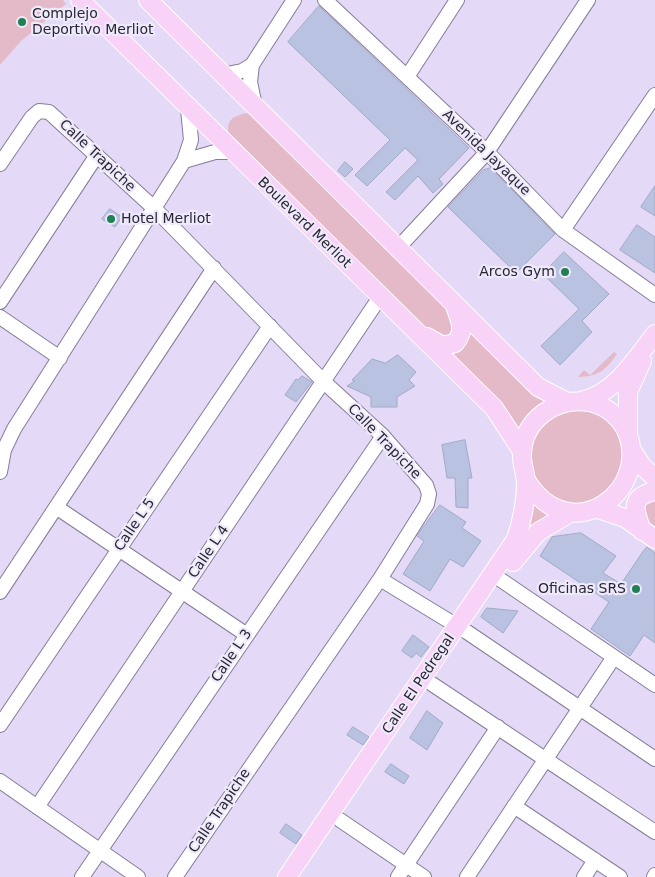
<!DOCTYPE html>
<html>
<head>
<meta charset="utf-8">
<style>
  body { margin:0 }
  canvas { display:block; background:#e4daf8 }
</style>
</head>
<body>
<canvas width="655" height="877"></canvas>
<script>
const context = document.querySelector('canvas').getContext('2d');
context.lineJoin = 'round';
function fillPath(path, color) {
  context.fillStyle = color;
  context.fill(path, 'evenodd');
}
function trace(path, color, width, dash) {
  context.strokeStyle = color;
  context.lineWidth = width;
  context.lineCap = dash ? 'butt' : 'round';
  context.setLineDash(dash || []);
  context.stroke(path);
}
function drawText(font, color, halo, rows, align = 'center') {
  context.font = font + ' "DejaVu Sans",sans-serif';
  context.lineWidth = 4.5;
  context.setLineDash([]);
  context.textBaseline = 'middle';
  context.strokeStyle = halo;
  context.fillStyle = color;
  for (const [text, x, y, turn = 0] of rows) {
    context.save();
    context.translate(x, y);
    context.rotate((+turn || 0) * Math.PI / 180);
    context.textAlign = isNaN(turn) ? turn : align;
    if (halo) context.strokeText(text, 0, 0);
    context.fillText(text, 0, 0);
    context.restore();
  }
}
const green = new Path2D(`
  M0,0H63L66,4L21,41L0,65Z
  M248,113L256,117L457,317L461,331L440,342L229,141C227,122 227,117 248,113Z
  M472,333L551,400L521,440L453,360L455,353Z
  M614,352L617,354C606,370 599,376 578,377L584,370L590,375Z
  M530 457a47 47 0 1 1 94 0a47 47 0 1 1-94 0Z
  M653,492L655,494V526L638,514Z
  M527,501L553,516L529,529L518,541Z`);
const building = new Path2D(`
  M319,6L469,148L439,179L443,184L433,193L418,176L395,200L386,192L418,160L405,148L367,186L355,175L390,140L288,42Z
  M345,162L353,169L345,177L338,171Z
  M491,168L555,234L516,273L448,207L483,170Z
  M655,186V216L641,207Z
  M110,209L122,217L115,227L102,219Z
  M637,225L655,237V273L620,250Z
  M564,252L609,294L582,321L592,332L560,365L541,346L579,309L543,274Z
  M398,355L416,372L409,380L415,386L397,397V407H371V397L347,386L355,381L352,380L372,359L385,363Z
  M302,376L312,382L296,402L285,395L296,379L298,380Z
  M465,440L472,478H468V508L456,507L455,478H447L442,445Z
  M440,505L466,522L462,528L481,541L463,567L450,559L430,591L403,574L424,541L417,536Z
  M581,533L616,556L603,573L621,584L644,550L647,547L655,553V643L644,635L630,656L591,629L609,602L540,556L552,537Z
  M487,608L518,611L503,633L481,617Z
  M413,635L429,647L421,657L416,653L412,658L402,651Z
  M427,711L443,723L427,750L410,738Z
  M353,727L369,737L363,745L347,735Z
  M391,764L409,776L404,784L385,772Z
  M286,824L302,835L296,844L280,833Z`);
const minor = new Path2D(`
  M325,0L487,152L563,230L655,295
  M222,75L242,71L252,65
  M407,77L457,0
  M255,106L250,82L252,65L294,0
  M184,161L215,152H231
  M0,164L32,117L39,111L49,112L155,209L324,382L383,436L426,485L429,494L427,504L380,579L175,877
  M563,230L655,95
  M398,248L487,152L588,0
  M0,302L97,155
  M0,317L60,358
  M0,472L4,450L14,429L184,161L191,140L188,109
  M56,507L247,635
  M380,579L467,632L655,759
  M501,580L655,685
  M0,592L214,268
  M432,684L655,832
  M0,725L270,326
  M0,781L138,877
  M514,806L620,877
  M37,807L380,297
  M340,820L424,877
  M82,877L383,436
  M398,877L498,727
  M467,877L614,657
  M584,877L595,860
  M654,877L655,875`);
const major = new Path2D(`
  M80,0L494,408L522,451
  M148,0L526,375L538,387L567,402
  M427,337L443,346L455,343C466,330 460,321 455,306
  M580,401C614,395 635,360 655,334
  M628,432V392L642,361
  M633,452L642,466L655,478
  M598,509L625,518L655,539
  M642,531C635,511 628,497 655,491
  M513,562L538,532L570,513
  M287,877L516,539C522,521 526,502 526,483C526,473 521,464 522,453C524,419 556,397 589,402C604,405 617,415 625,428C655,489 571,553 526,480`);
const markers = [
  [22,22,5,"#227e54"],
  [111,219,5,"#227e54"],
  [565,272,5,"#227e54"],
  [636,589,5,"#227e54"]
];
const poiNames = [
  ["Complejo",32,14],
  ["Deportivo Merliot",32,30],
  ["Hotel Merliot",121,219],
  ["Arcos Gym",555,272,"right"],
  ["Oficinas SRS",626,589,"right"]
];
const streetNames = [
  ["Avenida Jayaque",486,153,44],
  ["Calle Trapiche",97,156,43],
  ["Boulevard Merliot",304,223,44],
  ["Calle Trapiche",384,442,46],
  ["Calle L 5",135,525,-56],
  ["Calle L 4",209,552,-56],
  ["Calle L 3",232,656,-56],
  ["Calle El Pedregal",419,684,-56],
  ["Calle Trapiche",220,811,-56]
];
fillPath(green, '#e5bac8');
fillPath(building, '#b9c2e0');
trace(building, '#a0a9c6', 1);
trace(minor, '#857c98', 16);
trace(major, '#fff', 20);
trace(minor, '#fff', 14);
trace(major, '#f9d3f7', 18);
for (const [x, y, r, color] of markers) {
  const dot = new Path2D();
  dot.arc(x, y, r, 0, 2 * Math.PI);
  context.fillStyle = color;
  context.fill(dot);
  trace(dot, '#efe9fc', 2);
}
drawText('14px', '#2a2631', '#efe9fc', poiNames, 'left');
drawText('14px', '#2a2631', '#efe9fc', streetNames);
</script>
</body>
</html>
